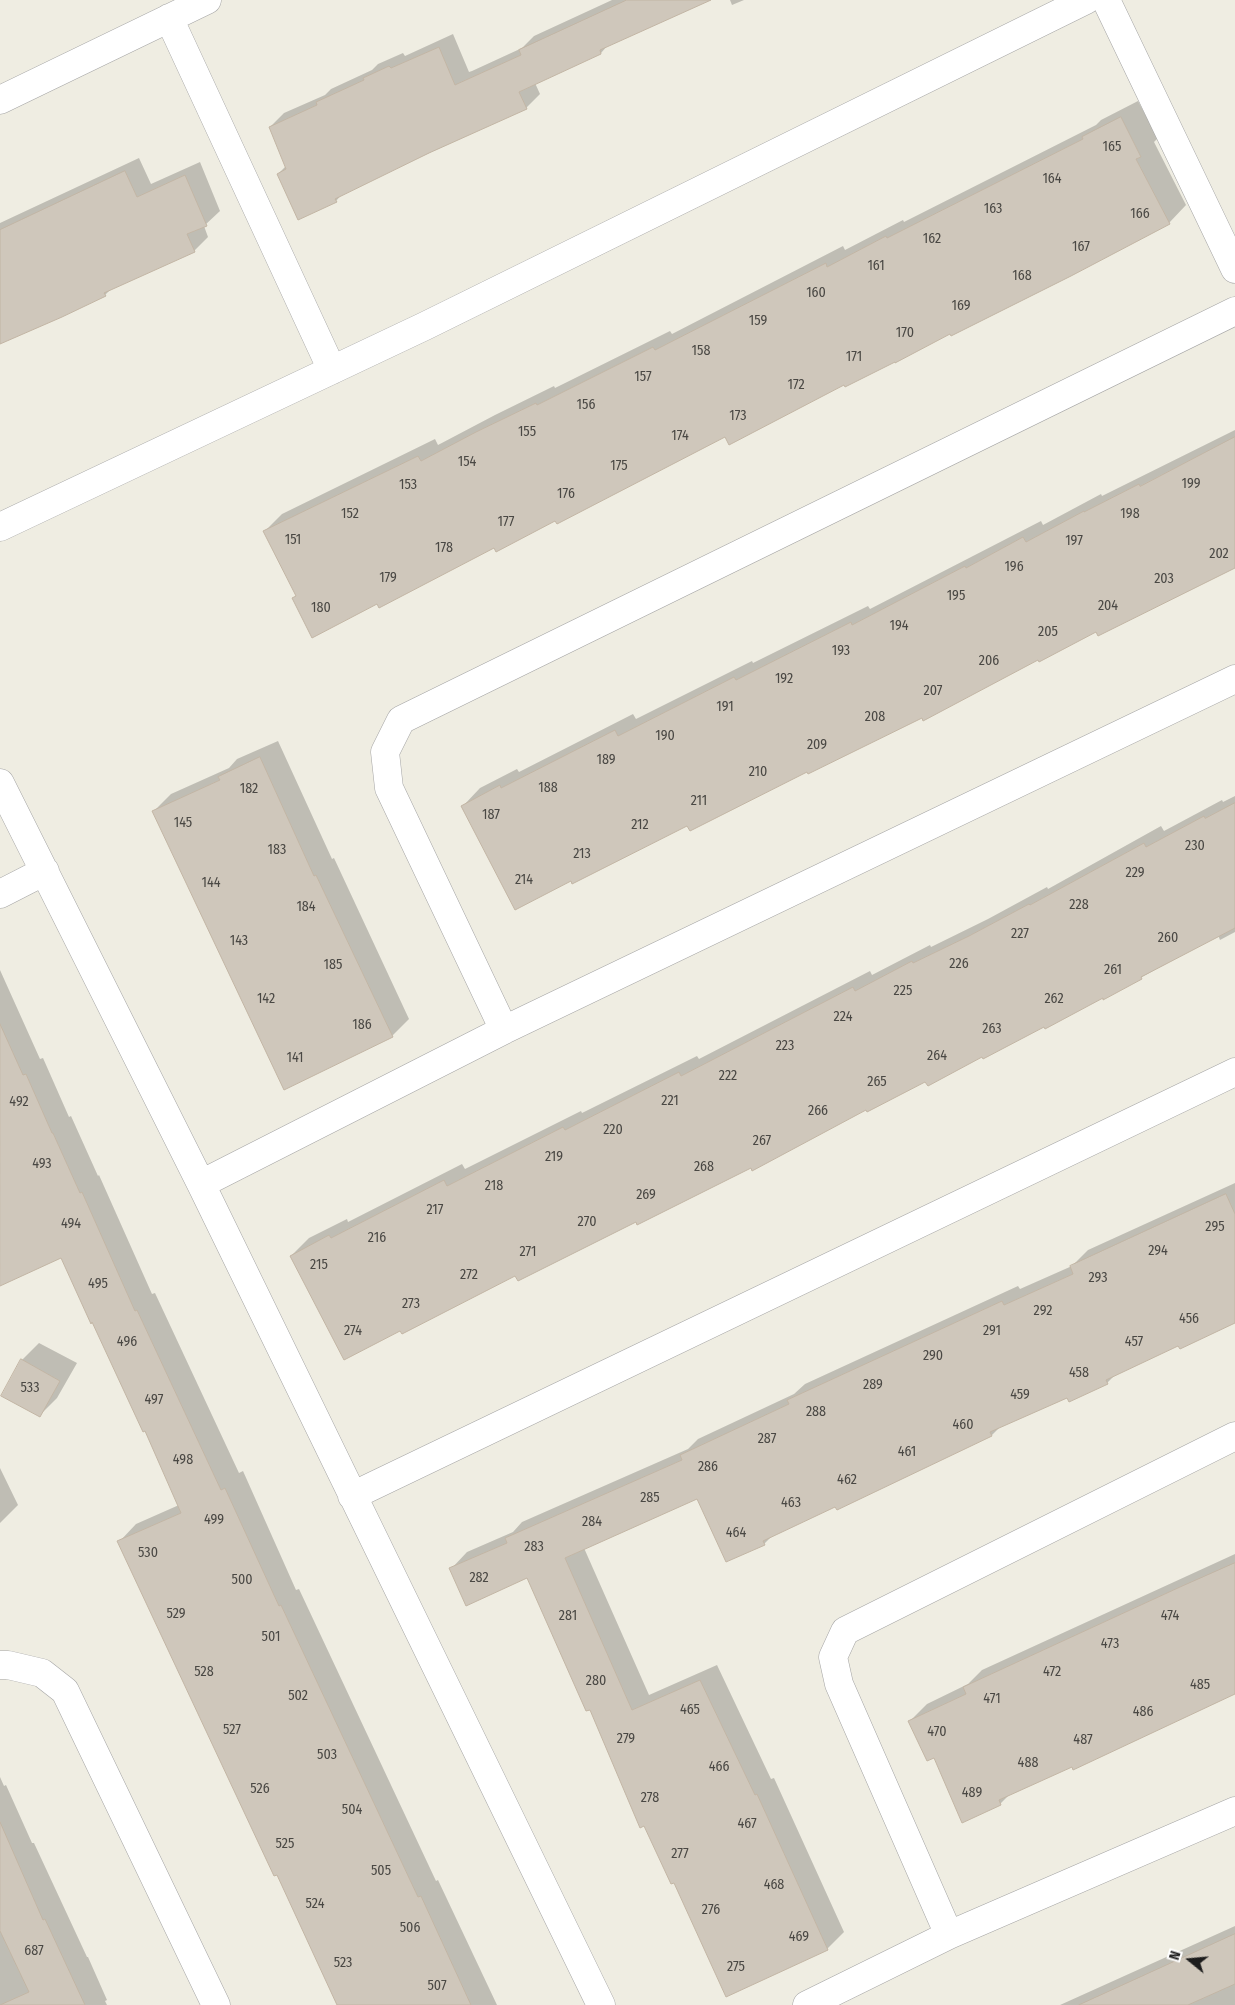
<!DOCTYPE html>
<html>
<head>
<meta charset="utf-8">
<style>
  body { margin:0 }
  #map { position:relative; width:1235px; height:2005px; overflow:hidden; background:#efede2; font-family:"Fira Sans Condensed",sans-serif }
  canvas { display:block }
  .north { position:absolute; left:1165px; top:1935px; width:50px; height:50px; -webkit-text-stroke:4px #fff; paint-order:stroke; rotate:287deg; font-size:14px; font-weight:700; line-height:20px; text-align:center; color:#1d1d1d }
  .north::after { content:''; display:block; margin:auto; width:18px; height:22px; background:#1d1d1d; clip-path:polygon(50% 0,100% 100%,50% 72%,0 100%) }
</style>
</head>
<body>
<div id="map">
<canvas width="1235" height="2005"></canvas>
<div class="north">N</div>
</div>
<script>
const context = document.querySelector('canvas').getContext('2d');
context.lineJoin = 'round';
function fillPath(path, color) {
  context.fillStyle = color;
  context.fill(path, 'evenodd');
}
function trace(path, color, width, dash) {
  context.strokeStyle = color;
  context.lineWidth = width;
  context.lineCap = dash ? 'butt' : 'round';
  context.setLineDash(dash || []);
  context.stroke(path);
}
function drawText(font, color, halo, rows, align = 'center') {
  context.font = font + ' "Fira Sans Condensed",sans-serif';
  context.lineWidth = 4;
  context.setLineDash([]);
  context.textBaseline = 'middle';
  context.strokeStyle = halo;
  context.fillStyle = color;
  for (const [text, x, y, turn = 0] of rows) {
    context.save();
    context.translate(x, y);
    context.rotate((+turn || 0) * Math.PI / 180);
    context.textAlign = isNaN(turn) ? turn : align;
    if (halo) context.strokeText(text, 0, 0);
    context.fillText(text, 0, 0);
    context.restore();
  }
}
const shadow = new Path2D(`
  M612,0H708L608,45L601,53L535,83L540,94L526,108L343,193L336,201L278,174L286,166L270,127L284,113L325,95L331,89L372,70L378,64L403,53L405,56L453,34L469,72L472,71L522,48L534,36Z
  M730,0H744L732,5Z
  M1138,101L1158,138L1154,142L1186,205L1169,223L895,360L725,436L556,519L377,602L293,599L297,595L265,531L282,514L435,439L438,445L495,415L554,386L555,388L670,331L672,334L843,246L845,250L903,220L904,222L1096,125L1101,120Z
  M139,158L151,184L200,162L220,211L204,226L208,237L194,251L112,288L105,295L0,343V223Z
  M1235,430V567L1097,630L922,716L807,770L687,824L463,806L480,788L517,769L519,772L633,714L636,719L752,661L753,663L868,606L870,609L1041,521L1043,525L1101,494L1102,496Z
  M278,741L332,859L334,858L409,1019L392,1036L154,811L171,794L229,768L237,759Z
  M1235,796V932L1220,940L1218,935L1104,998L1103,996L983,1056L926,1080L636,1220L516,1274L291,1256L309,1238L347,1219L348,1222L462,1164L465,1169L581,1111L582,1113L697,1056L699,1059L870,971L872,975L930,945L931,947L988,919L1047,887L1048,889L1161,826L1164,831L1222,800L1223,802Z
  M0,970L40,1059L43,1058L69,1117L71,1116L98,1176L99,1175L152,1294L155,1293L239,1473L243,1471L296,1590L299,1589L436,1881L438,1880L497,2005H341L119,1542L136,1524L179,1505L145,1430L62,1257L0,1285Z
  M1235,1183V1322L1179,1344L1117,1373L1107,1383L1068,1397L1000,1427L992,1435L774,1534L764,1544L698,1497L584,1548L649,1695L717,1665L771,1779L774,1778L844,1932L827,1949L675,1881L528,1576L451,1569L467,1552L513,1532L522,1522L688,1449L698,1439L794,1394L805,1384L1018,1286L1020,1289L1072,1266L1088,1250Z
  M39,1343L77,1363L57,1398L40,1415L22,1360Z
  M0,1468L18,1505L0,1523Z
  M1235,1554V1688L1010,1794L1000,1804L934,1757L910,1721L927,1704L968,1684L982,1670Z
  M0,1777L4,1786L6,1785L32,1843H34L87,1957H88L107,2000L105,2001L107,2005H0Z
  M1235,1926V2005H1060Z`);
const building = new Path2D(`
  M627,0H711L600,50L601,54L519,92L527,109L429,153L335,199L337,202L298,220L277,174L286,169L269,127L317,105L316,102L364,80L363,78L389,66L391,68L439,47L455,85L457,84L521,55L519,50Z
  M1121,117L1141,157L1136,159L1170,224L1071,276L951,336L950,334L895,363V362L845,387L844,385L729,445L725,437L557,524L555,521L496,552L494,548L379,608L377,604L312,638L292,598L296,596L263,531L418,456L421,461L476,432L536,403L537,405L653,347L655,350L826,263L827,267L886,236L887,238L1083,139L1082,137Z
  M125,171L137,197L185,175L207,226L187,234L195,252L104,293L106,296L62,317L0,344V230Z
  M1235,437V568L1098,636L1096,632L1039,662L1038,660L923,721L922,718L808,774L807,772L690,831L687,826L572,884L571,881L515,910L461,806L500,785L501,788L615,730L618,736L734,677L736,680L851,622L852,625L965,566L966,568L1023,537L1026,542L1084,511V512L1139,484L1140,486Z
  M260,757L314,876L316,875L393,1037L284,1090L152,811L220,780L218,777Z
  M1235,803V928L1141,977L1142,979L1103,1000V998L1045,1029L1044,1027L983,1059L982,1057L928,1086L925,1082L867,1112L866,1110L752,1171L751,1168L637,1225L636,1222L518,1281L515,1276L402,1334L400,1331L344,1360L290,1256L329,1235L331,1238L444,1180L447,1186L563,1127L565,1130L679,1072L681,1076L853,987L855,991L912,961L913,963L969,936L1029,904L1030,905L1144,843L1146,847L1204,816L1205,818Z
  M0,1024L23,1075L26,1074L52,1133H53L80,1193L82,1192L135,1311L137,1310L221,1490L225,1488L279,1606L281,1605L418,1897L421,1896L471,2005H337L277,1875L274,1876L117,1541L181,1513L145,1431L143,1432L92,1322L91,1324L61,1258L0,1286Z
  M1226,1194L1235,1214V1323L1180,1349L1178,1346L1106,1380L1108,1384L1069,1402L1067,1398L990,1432L992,1436L837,1510L835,1507L763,1541L765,1545L726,1562L697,1499L565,1558L632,1710L700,1680L755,1795L757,1794L828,1950L726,1997L674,1883L671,1884L644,1826L640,1828L590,1710L586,1711L527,1578L466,1606L449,1568L507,1543L505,1538L682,1460L680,1455L789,1404L787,1400L1002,1301L1004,1305L1073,1274L1070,1266Z
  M21,1359L60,1381L40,1417L1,1396Z
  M1235,1563V1694L1073,1770L1072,1767L999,1800L1001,1805L962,1823L934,1758L927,1761L908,1721L966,1694L963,1687L1180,1587Z
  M0,1822L43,1920L45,1919L85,2005H0L29,1992L0,1931Z
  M1235,1934V1984L1188,2005H1079Z`);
const street = new Path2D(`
  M1106,0L1235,269
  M169,18L332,370
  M0,100L207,0
  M0,527L425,326L1086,0
  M0,783L201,1184L601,2005
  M0,894L45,871
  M504,1030L389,788L385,752L401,720L1235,311
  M201,1184L504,1030L1235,679
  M352,1496L1235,1072
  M0,1665H8L42,1673L65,1691L216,2005
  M949,1935L839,1684L833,1657L845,1631L1235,1436
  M807,2005L949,1935L1235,1811`);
const numberNames = [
  ["165",1112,147],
  ["164",1052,179],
  ["163",993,209],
  ["166",1140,214],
  ["162",932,239],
  ["167",1081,247],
  ["161",876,266],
  ["168",1022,276],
  ["160",816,293],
  ["169",961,306],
  ["159",758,321],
  ["170",905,333],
  ["158",701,351],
  ["171",854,357],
  ["157",643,377],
  ["172",796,385],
  ["156",586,405],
  ["173",738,416],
  ["155",527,432],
  ["174",680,436],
  ["154",467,462],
  ["175",619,466],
  ["199",1191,484],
  ["153",408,485],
  ["176",566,494],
  ["152",350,514],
  ["198",1130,514],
  ["177",506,522],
  ["151",293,540],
  ["197",1074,541],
  ["178",444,548],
  ["202",1219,554],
  ["196",1014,567],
  ["179",388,578],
  ["203",1164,579],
  ["195",956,596],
  ["204",1108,606],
  ["180",321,608],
  ["194",899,626],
  ["205",1048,632],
  ["193",841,651],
  ["206",989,661],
  ["192",784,679],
  ["207",933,691],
  ["191",725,707],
  ["208",875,717],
  ["190",665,736],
  ["209",817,745],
  ["189",606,760],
  ["210",758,772],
  ["188",548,788],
  ["182",249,789],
  ["211",699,801],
  ["187",491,815],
  ["145",183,823],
  ["212",640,825],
  ["230",1195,846],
  ["183",277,850],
  ["213",582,854],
  ["229",1135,873],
  ["214",524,880],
  ["144",211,883],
  ["228",1079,905],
  ["184",306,907],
  ["227",1020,934],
  ["260",1168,938],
  ["143",239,941],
  ["226",959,964],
  ["185",333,965],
  ["261",1113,970],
  ["225",903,991],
  ["142",266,999],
  ["262",1054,999],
  ["224",843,1017],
  ["186",362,1025],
  ["263",992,1029],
  ["223",785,1046],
  ["264",937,1056],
  ["141",295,1058],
  ["222",728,1076],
  ["265",877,1082],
  ["221",670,1101],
  ["492",19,1102],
  ["266",818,1111],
  ["220",613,1130],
  ["267",762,1141],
  ["219",554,1157],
  ["493",42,1164],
  ["268",704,1167],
  ["218",494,1186],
  ["269",646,1195],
  ["217",435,1210],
  ["270",587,1222],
  ["494",71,1224],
  ["295",1215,1227],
  ["216",377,1238],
  ["294",1158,1251],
  ["271",528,1252],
  ["215",319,1265],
  ["272",469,1275],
  ["293",1098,1278],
  ["495",98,1284],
  ["273",411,1304],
  ["292",1043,1311],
  ["456",1189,1319],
  ["274",353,1331],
  ["291",992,1331],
  ["496",127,1342],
  ["457",1134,1342],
  ["290",933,1356],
  ["458",1079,1373],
  ["289",873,1385],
  ["533",30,1388],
  ["459",1020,1395],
  ["497",154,1400],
  ["288",816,1412],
  ["460",963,1425],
  ["287",767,1439],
  ["461",907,1452],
  ["498",183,1460],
  ["286",708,1467],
  ["462",847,1480],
  ["285",650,1498],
  ["463",791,1503],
  ["499",214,1520],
  ["284",592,1522],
  ["464",736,1533],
  ["283",534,1547],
  ["530",148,1553],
  ["282",479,1578],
  ["500",242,1580],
  ["529",176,1614],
  ["281",568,1616],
  ["474",1170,1616],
  ["501",271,1637],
  ["473",1110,1644],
  ["528",204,1672],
  ["472",1052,1672],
  ["280",596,1681],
  ["485",1200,1685],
  ["502",298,1696],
  ["471",992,1699],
  ["465",690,1710],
  ["486",1143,1712],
  ["527",232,1730],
  ["470",937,1732],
  ["279",626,1739],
  ["487",1083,1740],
  ["503",327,1755],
  ["488",1028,1763],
  ["466",719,1767],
  ["526",260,1789],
  ["489",972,1793],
  ["278",650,1798],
  ["504",352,1810],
  ["467",747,1824],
  ["525",285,1844],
  ["277",680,1854],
  ["505",381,1871],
  ["468",774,1885],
  ["524",315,1904],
  ["276",711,1910],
  ["506",410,1928],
  ["469",799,1937],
  ["687",34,1951],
  ["523",343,1963],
  ["275",736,1967],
  ["507",437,1986]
];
fillPath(shadow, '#0003');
fillPath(building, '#cfc7bb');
trace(building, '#c2b5a4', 1);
trace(street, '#a4a4a4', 29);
trace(street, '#fff', 28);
drawText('14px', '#4a4844', null, numberNames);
</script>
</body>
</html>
